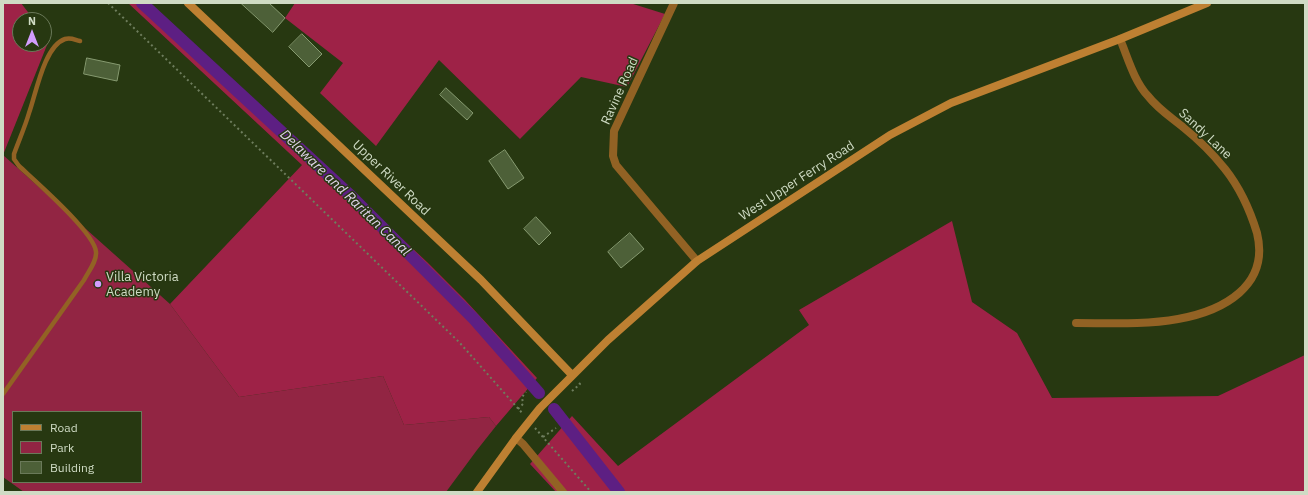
<!DOCTYPE html>
<html>
<head>
<meta charset="utf-8">
<style>
  body { margin:0 }
  #map { position:relative; width:1308px; height:495px; overflow:hidden; background:#273811; font-family:"IBM Plex Sans",sans-serif }
  canvas { display:block }
  .frame { position:absolute; inset:0; border:4px solid #cfdbc4; pointer-events:none }
  .legend { position:absolute; left:12px; top:411px; width:130px; height:72px; box-sizing:border-box; background:#273811; border:1px solid #6a7959; margin:0; padding:5px 7px; list-style:none; font-size:12px; color:#cfdbc4 }
  .legend li { display:flex; align-items:center; gap:8px; height:20px }
  .legend b { width:20px; border:1px solid #6a7959 }
  .north { position:absolute; left:12px; top:12px; width:40px; height:40px; box-sizing:border-box; background:#273811; border:1px solid #6a7959; border-radius:50%; rotate:0deg; font-size:11px; font-weight:700; line-height:16px; text-align:center; color:#cfdbc4 }
  .north::after { content:''; display:block; margin:auto; width:14px; height:18px; background:#d29dfd; clip-path:polygon(50% 0,100% 100%,50% 72%,0 100%) }
</style>
</head>
<body>
<div id="map">
<canvas width="1308" height="495"></canvas>
<div class="frame"></div>
<ul class="legend">
<li><b style="height:5px;background:#be8032"></b>Road</li>
<li><b style="height:11px;background:#922543"></b>Park</li>
<li><b style="height:11px;background:#4d6038"></b>Building</li>
</ul>
<div class="north">N</div>
</div>
<script>
const context = document.querySelector('canvas').getContext('2d');
context.lineJoin = 'round';
function fillPath(path, color) {
  context.fillStyle = color;
  context.fill(path, 'evenodd');
}
function trace(path, color, width, dash) {
  context.strokeStyle = color;
  context.lineWidth = width;
  context.lineCap = dash ? 'butt' : 'round';
  context.setLineDash(dash || []);
  context.stroke(path);
}
function drawText(font, color, halo, rows, align = 'center') {
  context.font = font + ' "IBM Plex Sans",sans-serif';
  context.lineWidth = 3;
  context.setLineDash([]);
  context.textBaseline = 'middle';
  context.strokeStyle = halo;
  context.fillStyle = color;
  for (const [text, x, y, turn = 0] of rows) {
    context.save();
    context.translate(x, y);
    context.rotate((+turn || 0) * Math.PI / 180);
    context.textAlign = isNaN(turn) ? turn : align;
    if (halo) context.strokeText(text, 0, 0);
    context.fillText(text, 0, 0);
    context.restore();
  }
}
const green = new Path2D(`
  M3,155L170,304L239,397L383,376L404,425L489,417L496,426L477,450L446,492H24L3,477ZM13,412H141V482H13Z`);
const forest = new Path2D(`
  M3,3H21L34,20H20V44H44V34L49,40L3,155Z
  M128,3H150L427,262L465,300L537,378L496,426L489,417L404,425L383,376L239,397L170,304L302,165Z
  M295,3H630L665,14L627,87L581,77L520,139L439,60L376,146L320,93L343,63L285,18Z
  M952,221L972,302L1017,333L1052,398L1218,396L1305,355V492H556L530,464L572,416L618,466L809,325L799,310Z`);
const canal = new Path2D(`
  M142,3L351,196L474,319L539,393
  M554,409L619,492`);
const building = new Path2D(`
  M241,3H269L285,18L273,32Z
  M302,34L322,54L309,67L289,47Z
  M87,58L120,65L117,81L84,74Z
  M446,88L473,113L467,120L440,95Z
  M505,150L524,178L508,189L489,161Z
  M536,217L551,233L539,245L524,229Z
  M630,233L644,249L621,268L608,252Z`);
const path = new Path2D(`
  M108,3L459,342L523,414
  M572,391L580,384L578,382
  M518,409L523,404L522,397L526,392
  M535,428L591,492
  M543,437L556,428`);
const lane = new Path2D(`
  M3,394L84,280C88,272 97,261 96,252C95,233 35,181 19,166L14,159V154C19,140 25,127 29,113C36,94 44,46 65,39C71,37 75,40 80,41`);
const street = new Path2D(`
  M674,3L614,131L613,156L616,165L697,261
  M1076,323C1109,323 1145,325 1178,319C1223,311 1270,286 1257,233C1250,210 1240,188 1225,169C1213,154 1199,140 1184,128C1172,118 1158,109 1148,96C1134,81 1128,58 1120,39
  M516,438L523,444L563,492`);
const secondary = new Path2D(`
  M188,3L481,280L572,375
  M477,492L516,438L540,408L608,340L697,261L890,135L951,103L1120,39L1207,3`);
const markers = [
  [98,284,4,"#d29dfd"]
];
const streetNames = [
  ["Ravine Road",620,91,-66],
  ["Sandy Lane",1205,134,43],
  ["Upper River Road",391,178,44],
  ["West Upper Ferry Road",797,181,-33]
];
const poiNames = [
  ["Villa Victoria",106,277],
  ["Academy",106,292]
];
const waterNames = [
  ["Delaware and Raritan Canal",345,193,44]
];
fillPath(green, '#922543');
fillPath(forest, '#9e2247');
trace(canal, '#5d1f83', 12);
fillPath(building, '#4d6038');
trace(building, '#869a70', 1);
trace(path, '#6e7d5d', 2, [2, 3]);
trace(lane, '#926224', 4.5);
trace(street, '#926224', 8);
trace(secondary, '#be8032', 8);
for (const [x, y, r, color] of markers) {
  const dot = new Path2D();
  dot.arc(x, y, r, 0, 2 * Math.PI);
  context.fillStyle = color;
  context.fill(dot);
  trace(dot, '#273811', 1.5);
}
drawText('13px', '#cfdbc4', '#273811', streetNames);
drawText('13px', '#cfdbc4', '#273811', poiNames, 'left');
drawText('italic 14px', '#e0d2ec', '#273811', waterNames);
</script>
</body>
</html>
